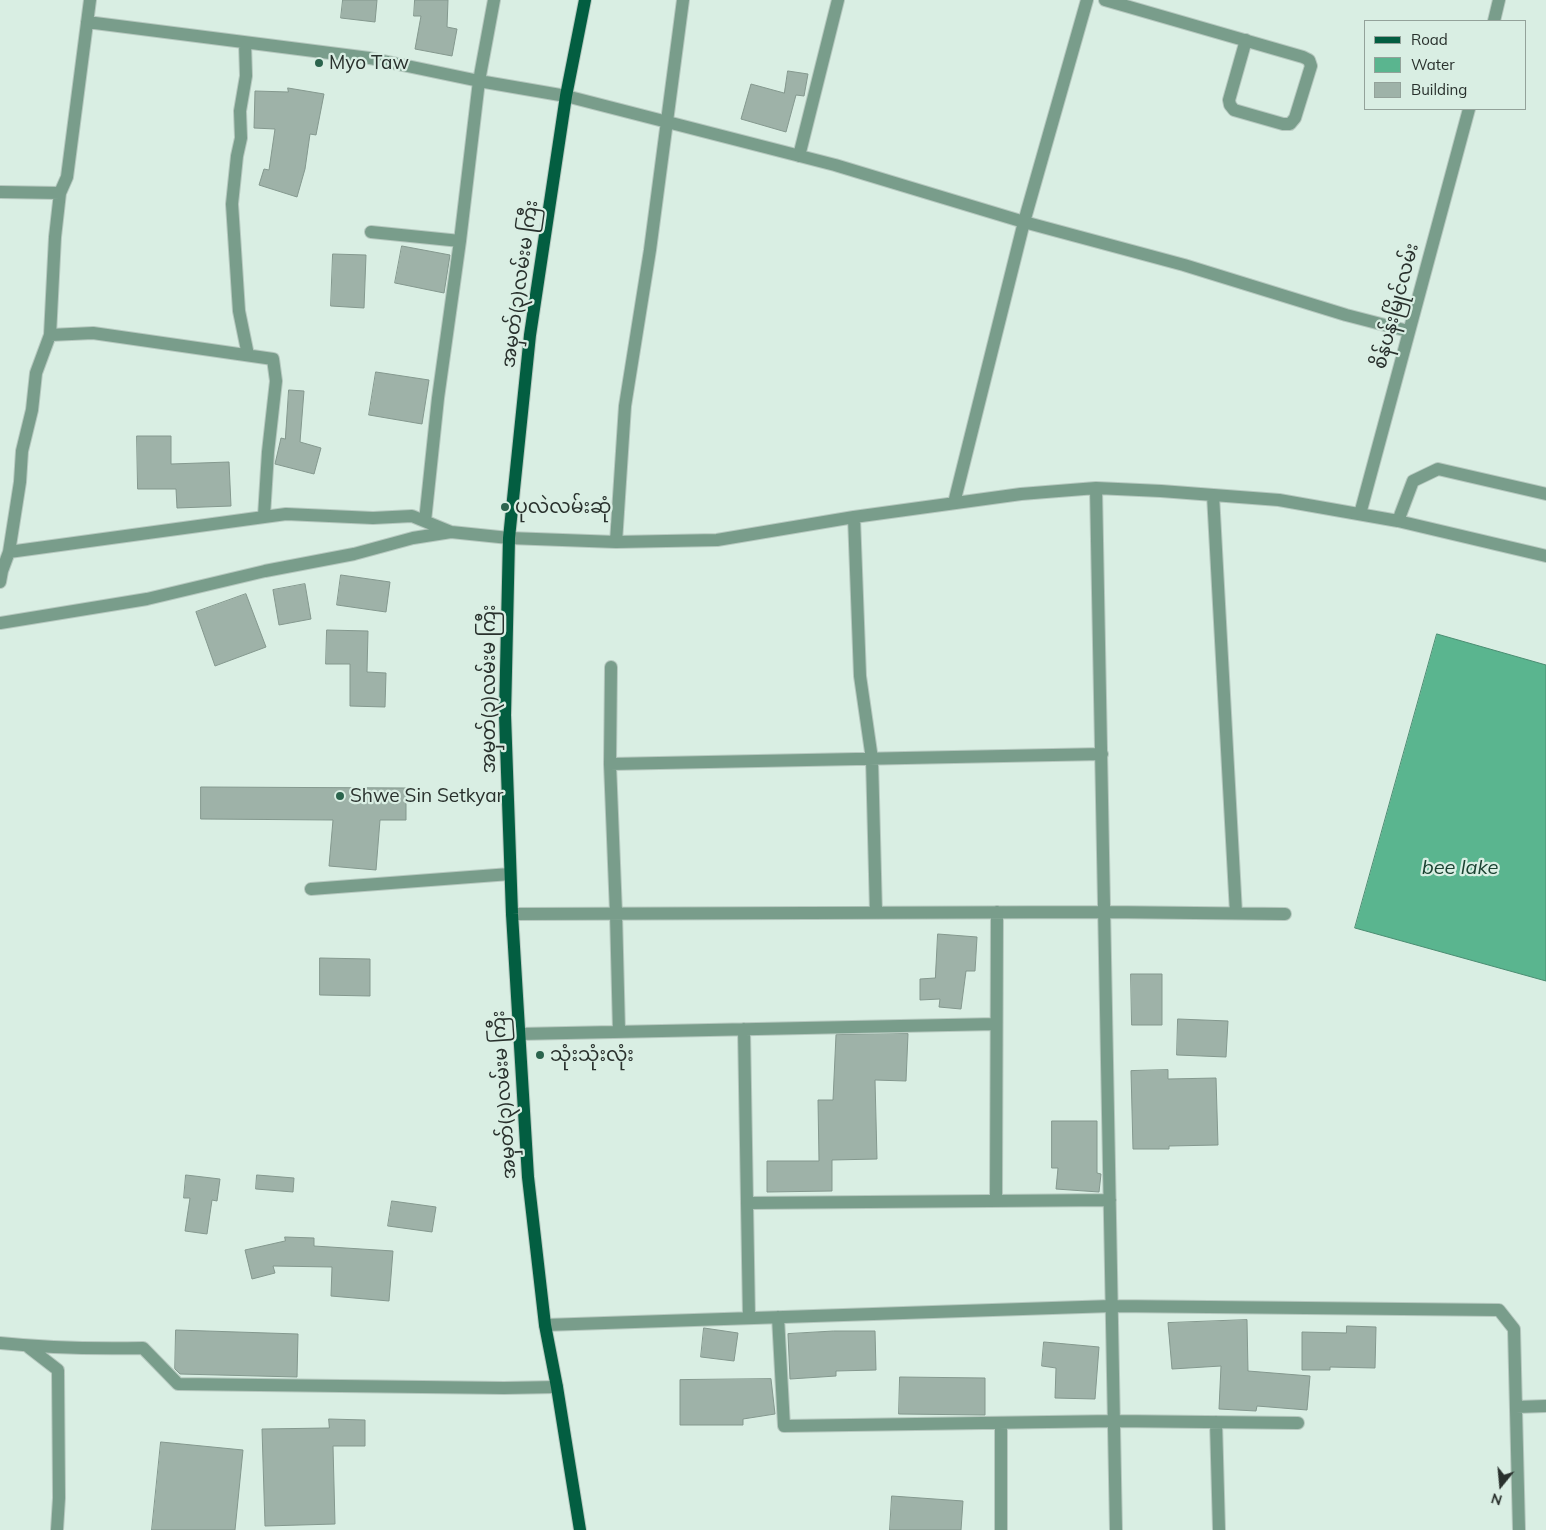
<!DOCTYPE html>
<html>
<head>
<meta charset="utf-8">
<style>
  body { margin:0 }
  #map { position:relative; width:1546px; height:1530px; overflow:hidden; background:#d9eee3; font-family:Mulish,sans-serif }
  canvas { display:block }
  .legend { position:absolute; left:1364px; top:20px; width:162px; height:90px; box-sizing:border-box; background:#d9eee3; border:1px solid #93a29a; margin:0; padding:6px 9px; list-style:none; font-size:15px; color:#29312d }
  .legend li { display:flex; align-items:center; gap:10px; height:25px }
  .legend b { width:25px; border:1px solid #93a29a }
  .north { position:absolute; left:1476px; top:1460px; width:50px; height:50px; -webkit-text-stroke:4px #d9eee3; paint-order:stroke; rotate:197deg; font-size:14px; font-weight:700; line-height:20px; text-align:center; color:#29312d }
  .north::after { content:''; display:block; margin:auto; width:18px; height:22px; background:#29312d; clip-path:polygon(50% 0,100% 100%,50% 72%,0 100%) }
</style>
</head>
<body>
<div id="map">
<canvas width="1546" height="1530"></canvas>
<ul class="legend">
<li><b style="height:6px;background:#035e41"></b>Road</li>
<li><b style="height:14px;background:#5ab58f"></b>Water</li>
<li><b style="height:14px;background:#9eb2a8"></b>Building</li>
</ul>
<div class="north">N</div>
</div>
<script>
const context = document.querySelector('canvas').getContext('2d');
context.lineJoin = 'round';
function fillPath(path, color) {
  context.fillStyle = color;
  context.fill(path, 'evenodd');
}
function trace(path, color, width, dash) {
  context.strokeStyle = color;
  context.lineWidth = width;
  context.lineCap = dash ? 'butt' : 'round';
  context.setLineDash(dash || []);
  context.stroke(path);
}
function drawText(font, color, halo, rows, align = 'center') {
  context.font = font + ' Mulish,"Noto Sans Myanmar",sans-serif';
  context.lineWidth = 4.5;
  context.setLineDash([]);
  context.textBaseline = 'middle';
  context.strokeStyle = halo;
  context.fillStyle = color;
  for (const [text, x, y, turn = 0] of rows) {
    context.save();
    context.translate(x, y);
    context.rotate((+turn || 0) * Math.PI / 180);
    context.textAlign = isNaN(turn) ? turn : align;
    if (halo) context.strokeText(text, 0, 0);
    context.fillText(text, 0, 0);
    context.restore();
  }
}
const water = new Path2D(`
  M1437,634L1546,665V981L1355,928Z`);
const building = new Path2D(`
  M343,0H377L375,22L341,18Z
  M415,0H448L447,27L457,29L452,56L415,49L421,16H414Z
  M788,71L808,74L804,96L796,95L786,132L741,119L751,84L784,93Z
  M288,88L324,94L316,135L310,134L305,169L297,197L259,185L264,169L269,170L275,129L254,128L255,91L288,92Z
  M402,246L450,255L444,293L395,283Z
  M333,254L366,255L364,308L331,306Z
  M376,372L429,380L422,424L369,415Z
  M289,390L304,391L300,442L321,448L314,474L275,464L281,438L285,439Z
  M137,436H171V464L229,462L231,506L177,508L176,489H138Z
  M341,575L390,582L386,612L337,605Z
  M305,584L311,619L279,625L273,590Z
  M246,594L266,647L215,666L196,612Z
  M327,630L368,631L367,672L386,673L385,707L350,706V664H326Z
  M201,787L406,788V820H380L376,870L329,866L333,820L201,819Z
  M938,934L977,937L975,971H966L961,1009L939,1007L940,999L920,1000V979L935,978Z
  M320,958L370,959V996L320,995Z
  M1131,974H1162V1025H1132Z
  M1178,1019L1228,1021L1226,1057L1177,1055Z
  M908,1034L906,1081L875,1080L877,1159L832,1160V1191L767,1192V1161H819L818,1100H833L836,1035Z
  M1168,1070V1079L1216,1078L1218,1145L1169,1146V1149H1133L1131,1071Z
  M1052,1121H1097V1173L1101,1174L1099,1192L1056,1189L1058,1168H1052Z
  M186,1175L220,1179L217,1201L212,1200L207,1234L185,1231L190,1198H184Z
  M257,1175L294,1178L293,1192L256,1189Z
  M392,1201L436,1207L432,1232L388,1226Z
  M285,1237L314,1238V1246L393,1251L389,1301L331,1296L332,1267L273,1266L275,1273L252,1279L245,1250L285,1241Z
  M1247,1320L1248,1371L1310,1376L1307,1410L1257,1406L1256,1411L1219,1409L1221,1366L1172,1369L1168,1323Z
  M1347,1326L1376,1327L1375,1368L1330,1367V1370H1302V1332L1346,1333Z
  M704,1328L738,1333L734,1361L701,1357Z
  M176,1330L298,1334L297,1377L180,1374L175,1369Z
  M834,1331H875L876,1370L836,1371V1376L790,1379L788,1334Z
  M1044,1342L1099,1347L1095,1399L1055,1398L1056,1368L1042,1366Z
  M900,1377L985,1378V1415L899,1414Z
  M771,1379L775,1414L743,1419V1425H680V1380Z
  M329,1419L365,1420V1446H333L335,1524L265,1526L262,1429L329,1428Z
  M161,1442L243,1450L235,1530H152Z
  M892,1496L963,1501L961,1530H890Z`);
const minor = new Path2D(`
  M1105,0L1303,57L1309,60L1311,66L1295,118L1290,124H1283L1234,110L1230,105L1229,100L1246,40
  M1494,21L1499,0
  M87,22L369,58L479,81L566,96L835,165L1024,222L1184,265L1346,315L1408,331
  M245,43L246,76L240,111L241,138L237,156L232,204L239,311L248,355
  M799,156L838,0
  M0,192L60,193
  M371,232L460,241
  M50,335L93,333L273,359L276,381L268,452L264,516
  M1096,488L1116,1530
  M1213,495L1236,913
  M954,503L1024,222L1087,0
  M1360,514L1469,109
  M854,517L860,676L872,759L876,913
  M425,521L438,398L460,241L479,81L494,0
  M1398,521L1413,481L1438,469L1546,494
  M616,542L625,406L650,250L683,0
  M9,552L286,514L373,518L412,516L451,532
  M0,582L2,571L9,552L20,482L22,451L32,410L36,373L50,335L55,237L60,193L67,177L90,0
  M0,623L147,599L265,571L354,554L413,538L451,532L509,538L616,542L717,540L854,517L1021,494L1096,488L1161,491L1279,500L1398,521L1546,556
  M611,667L610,764L616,913L619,1031
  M610,764L1102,754
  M311,889L510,874
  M512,914L1105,912L1285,914
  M744,1029L749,1318
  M518,1034L996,1024
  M996,1201L997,912
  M747,1203L1110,1200
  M778,1317L784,1426L1114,1421L1298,1423
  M545,1325L1112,1306L1499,1310L1514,1329L1519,1530
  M0,1343C48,1348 96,1349 143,1348L178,1384L504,1388L557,1387
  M27,1346L58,1370L59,1498L57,1530
  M1516,1407L1546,1406
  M1216,1422L1219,1530
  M1001,1530V1423`);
const major = new Path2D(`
  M580,1530L557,1387L545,1325L528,1177L512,914L505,715L509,538L530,335L566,96L585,0`);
const markers = [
  [319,63,5,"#2b644d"],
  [505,507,5,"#2b644d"],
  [340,796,5,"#2b644d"],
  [540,1055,5,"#2b644d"]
];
const poiNames = [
  ["Myo Taw",329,63],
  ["ပုလဲလမ်းဆုံ",515,507],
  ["Shwe Sin Setkyar",350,796],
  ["သုံးသုံးလုံး",550,1055]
];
const streetNames = [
  ["အမှတ်(၃)လမ်းမ ကြီး",520,284,-82],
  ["စိန်ပန်းမြိုင်လမ်း",1396,306,-75],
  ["အမှတ်(၃)လမ်းမ ကြီး",489,689,-90],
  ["အမှတ်(၃)လမ်းမ ကြီး",504,1095,-94]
];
const waterNames = [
  ["bee lake",1460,868]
];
fillPath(water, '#5ab58f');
trace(water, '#4b8d72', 1);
fillPath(building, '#9eb2a8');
trace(building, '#84988e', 1);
trace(minor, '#b6c8bf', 14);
trace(major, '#b6c8bf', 14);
trace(minor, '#799d8b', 12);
trace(major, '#035e41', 12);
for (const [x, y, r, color] of markers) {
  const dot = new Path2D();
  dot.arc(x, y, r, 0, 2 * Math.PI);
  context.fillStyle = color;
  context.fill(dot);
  trace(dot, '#d9eee3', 2);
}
drawText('19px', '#29312d', '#d9eee3', poiNames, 'left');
drawText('19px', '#29312d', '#d9eee3', streetNames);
drawText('italic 20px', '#1a4231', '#d9eee3', waterNames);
</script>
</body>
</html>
